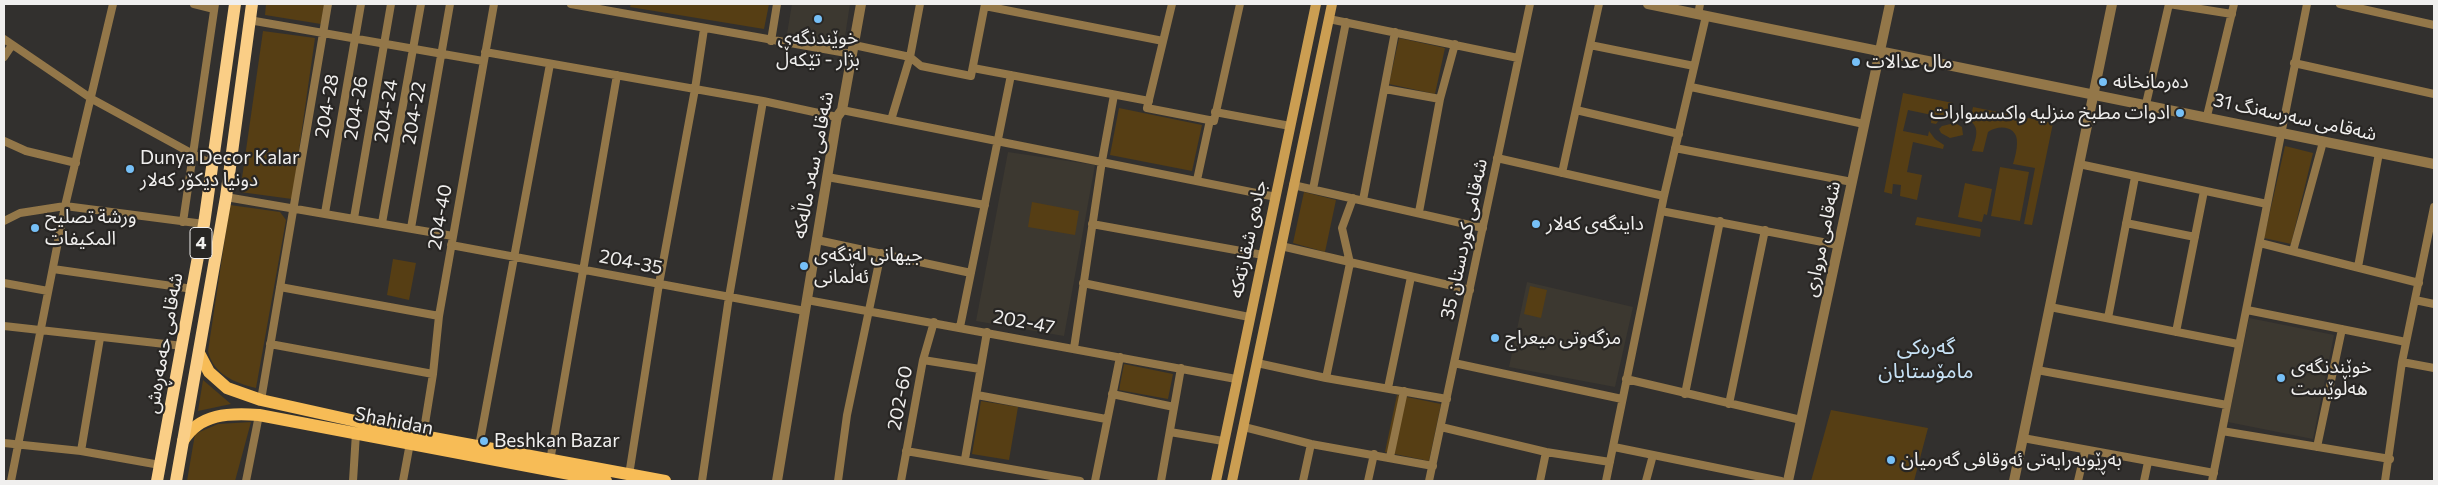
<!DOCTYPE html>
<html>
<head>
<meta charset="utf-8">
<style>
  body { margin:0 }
  #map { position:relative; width:2438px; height:485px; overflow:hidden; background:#32302e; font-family:Commissioner,sans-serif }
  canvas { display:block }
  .frame { position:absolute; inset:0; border:5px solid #f0efee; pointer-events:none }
</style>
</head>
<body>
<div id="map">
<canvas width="2438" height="485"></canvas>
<div class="frame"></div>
</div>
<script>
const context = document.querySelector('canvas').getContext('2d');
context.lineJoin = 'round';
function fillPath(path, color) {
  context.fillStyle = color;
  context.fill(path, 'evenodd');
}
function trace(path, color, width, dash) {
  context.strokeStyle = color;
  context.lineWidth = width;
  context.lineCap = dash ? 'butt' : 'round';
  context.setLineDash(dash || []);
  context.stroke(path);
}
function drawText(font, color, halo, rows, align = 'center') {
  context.font = font + ' Commissioner,"Noto Sans Arabic",sans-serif';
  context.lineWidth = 4.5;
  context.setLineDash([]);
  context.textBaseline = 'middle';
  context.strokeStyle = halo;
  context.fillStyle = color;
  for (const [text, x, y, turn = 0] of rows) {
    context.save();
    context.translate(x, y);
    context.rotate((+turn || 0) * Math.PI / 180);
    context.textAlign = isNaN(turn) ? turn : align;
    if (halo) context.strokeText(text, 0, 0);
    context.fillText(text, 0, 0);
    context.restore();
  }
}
const built = new Path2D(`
  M792,4H850L844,43L787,34Z
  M1008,152L1095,165L1064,336L976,321Z
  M1527,282L1633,307L1615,387L1509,367Z
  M2249,318L2334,335L2313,439L2228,422Z`);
const green = new Path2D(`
  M266,4H324L321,24L265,15Z
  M631,4H769L764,29L630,7Z
  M263,31L315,38L292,199L240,192Z
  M1399,38L1445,48L1435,94L1389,84Z
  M1903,93L1953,103L1951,116L1940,119L1936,124L1931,123L1932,115L1908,110L1903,131L1928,136L1929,131L1935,139L1944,145L1943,149L1913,142L1907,172L1922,175L1917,200L1900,196L1901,185L1893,184L1892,194L1884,192Z
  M1973,107L2053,123L2032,225L2024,224L2035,168L2013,164C2015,157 2017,150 2017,143C2018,126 1999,124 1988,132L1983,152L1972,151C1975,140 1981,128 1970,121Z
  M1119,108L1202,125L1192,171L1110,155Z
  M1955,123L1962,127L1963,135L1950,138L1941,133L1939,129L1942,126Z
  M2285,146L2313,153L2291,244L2264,238Z
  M2000,167L2029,172L2020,221L1991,216Z
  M1965,183L1992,189L1987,215L1984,214L1982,222L1958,217Z
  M1304,192L1336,200L1325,252L1293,243Z
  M1032,202L1079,211L1075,235L1028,227Z
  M230,205L280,212L286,220L256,388C235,383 213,374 208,351Z
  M1917,217L1981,229L1980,237L1915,225Z
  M393,259L416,263L409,300L387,295Z
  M1530,286L1547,290L1541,318L1524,314Z
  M1124,364L1173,374L1168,399L1119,390Z
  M203,380L231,404L198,411Z
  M1397,395L1441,404L1429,461L1385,452Z
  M981,401L1018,407L1009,460L972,454Z
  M1831,410L1928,428L1914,481H1811Z
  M251,422L235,481H187L195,434L218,424Z`);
const minor = new Path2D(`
  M194,4L214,9
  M571,4L852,54
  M1172,4L1147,108L1214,121L1240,4
  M2169,4L2232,14
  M2340,4L2434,25
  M985,6L1163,41
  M1698,15L1700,4
  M1329,19L1518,58
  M249,20L483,61
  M4,39L92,99L213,165
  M771,41L777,4
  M854,45L910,57L921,66L971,76L985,4
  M1590,45L1694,66
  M485,52L763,101L837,117
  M4,57L12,45
  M2294,63L2434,94
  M973,68L1149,101
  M1691,87L1864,124
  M1385,89L1440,99
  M2146,104L2169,4
  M842,110L1276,197
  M1576,110L1679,134
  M1215,112L1290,126
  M2207,116L2234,4
  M891,120L910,57L920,4
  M4,141L26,151L76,163
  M1675,148L1852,182
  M1497,158L1664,196
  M2079,164L2267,204
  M1562,173L1599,4
  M827,177L985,205
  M1197,180L1210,120
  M1293,185L1483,228
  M1313,189L1346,22
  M226,197L453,236
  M1363,200L1395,32
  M1661,211L1838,245
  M1419,212L1440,99L1455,44
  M325,213L361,4
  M354,218L391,4
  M4,221L20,213L65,206L204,224
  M183,222L215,4
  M382,223L421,4
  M2126,223L2195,237
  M1092,224L1263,255
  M411,228L450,4
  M817,240L971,273
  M2260,243L2419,283
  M451,245L805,311
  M1281,246L1470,290
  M2293,251L2323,142
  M2358,267L2379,153
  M53,269L193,289
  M4,283L48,291
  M1083,283L1249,317
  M280,287L439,316
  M807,300L1236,379
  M2415,300L2434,304
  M2050,307L2238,344
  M2247,310L2406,342
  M2108,318L2135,177
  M4,326L183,346
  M960,327L1011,75
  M2176,332L2204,191
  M270,344L433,374
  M1074,348L1102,161L1114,95
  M923,360L980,369
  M2402,362L2434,368
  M1257,363L1326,378L1447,399
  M1454,363L1622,399
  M2037,370L2227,405
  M1326,378L1350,263L1342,228L1353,198
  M1626,379L1801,420
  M1388,388L1411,277
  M1112,394L1174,407
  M1685,394L1720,221
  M977,395L1106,419
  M261,400L328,4
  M1729,404L1765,230
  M1244,427L1311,444L1433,466
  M1441,427L1546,452L1610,462
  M2222,431L2390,459
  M1170,432L1223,441
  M423,436L433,374L439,316L494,4
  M2023,438L2214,473
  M4,443L81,451L160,465
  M479,446L550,64
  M1614,447L1781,481
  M2317,447L2342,329
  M81,451L100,338
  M906,451L1080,481
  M1390,457L1404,391
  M965,459L987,332
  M550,461L617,75
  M629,475L659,284L695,89L704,29
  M11,481L65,206L113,4
  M246,481L259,415
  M353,481L356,433
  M403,481L410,443
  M702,481L729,297L763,101
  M838,481L847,415L881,253
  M901,481L923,360L934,322
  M1095,481L1120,357
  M1161,481L1181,368
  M1303,481L1311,444
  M1368,481L1374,454
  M1429,481L1530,4
  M1540,481L1546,452
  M1606,481L1664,196L1706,16
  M1646,481L1653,455
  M2078,481L2085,451
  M2144,481L2148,462
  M2212,481L2307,4
  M2385,481L2402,362L2434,207`);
const tertiary = new Path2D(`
  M1648,4L2434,164
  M777,481L837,117L842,110L861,4
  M1788,481L1890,4
  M2014,481L2112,4`);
const secondary = new Path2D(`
  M1216,481L1316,4
  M1232,481L1332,4`);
const primary = new Path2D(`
  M199,353L209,372L227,388L261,400L423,436L665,481
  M183,441C200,413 229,413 259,415L606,481`);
const trunk = new Path2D(`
  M157,481L204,224L235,4
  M176,481L226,197L252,4`);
const markers = [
  [818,19,5,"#76c0f7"],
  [1856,62,5,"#76c0f7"],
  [2103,82,5,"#76c0f7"],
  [2180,113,5,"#76c0f7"],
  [130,169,5,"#76c0f7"],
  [1536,224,5,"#76c0f7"],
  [35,228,5,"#76c0f7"],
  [804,266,5,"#76c0f7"],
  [1495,338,5,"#76c0f7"],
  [2281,378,5,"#76c0f7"],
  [484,441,5,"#76c0f7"],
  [1891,460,5,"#76c0f7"]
];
const shields = [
  [201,243,22]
];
const shieldNames = [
  ["4",201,243]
];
const poiNames = [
  ["خوێندنگەی",818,38,"center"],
  ["بژار - تێکەڵ",818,60,"center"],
  ["مال عدالات",1866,62],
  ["دەرمانخانە",2113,82],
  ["ادوات مطبخ منزليه واكسسوارات",2170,113,"right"],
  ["Dunya Decor Kalar",140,158],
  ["دونیا دیکۆر کەلار",140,180],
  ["ورشة تصليح",45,217],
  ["المكيفات",45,239],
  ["داینگەی کەلار",1546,224],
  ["جیهانی لەنگەی",814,255],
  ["ئەڵمانی",814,277],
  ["مزگەوتی میعراج",1505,338],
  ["خوێندنگەی",2291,367],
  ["هەڵوێست",2291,389],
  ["Beshkan Bazar",494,441],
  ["بەڕێوبەرایەتی ئەوقافی گەرمیان",1901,460]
];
const streetNames = [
  ["204-28",327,106,-80],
  ["204-26",356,108,-80],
  ["204-24",386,111,-80],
  ["204-22",414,113,-80],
  ["شەقامی سەرسەنگ 31",2295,117,12],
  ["شەقامی سەد ماڵەکە",813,165,-79],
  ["204-40",440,217,-80],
  ["جادەی شقارتەکە",1248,239,-78],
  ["شەقامی کوردستان 35",1464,239,-78],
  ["شەقامی مرواری",1822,239,-78],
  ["204-35",631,262,11],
  ["202-47",1024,322,11],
  ["شەقامی حەمەڕەش",164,343,-80],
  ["202-60",900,398,-79],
  ["Shahidan",394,421,11]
];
const quarterNames = [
  ["گەرەکی",1926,347],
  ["مامۆستایان",1926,371]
];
fillPath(built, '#3c3830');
fillPath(green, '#563e14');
trace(minor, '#937749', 8);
trace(tertiary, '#937749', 10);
trace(secondary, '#cb9e52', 10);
trace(primary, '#f7bc56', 12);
trace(trunk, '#face86', 12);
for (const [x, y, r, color] of markers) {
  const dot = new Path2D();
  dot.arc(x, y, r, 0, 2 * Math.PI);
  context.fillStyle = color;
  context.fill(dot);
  trace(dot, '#282624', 2);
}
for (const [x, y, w] of shields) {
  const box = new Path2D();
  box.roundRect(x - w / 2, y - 15.5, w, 31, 4);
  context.fillStyle = '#282624';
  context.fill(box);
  trace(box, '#f0efee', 1);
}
drawText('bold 18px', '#f0efee', null, shieldNames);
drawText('19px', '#f0efee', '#282624', poiNames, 'left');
drawText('19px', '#f0efee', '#282624', streetNames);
drawText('21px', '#c7e2f6', '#282624', quarterNames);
</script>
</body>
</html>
